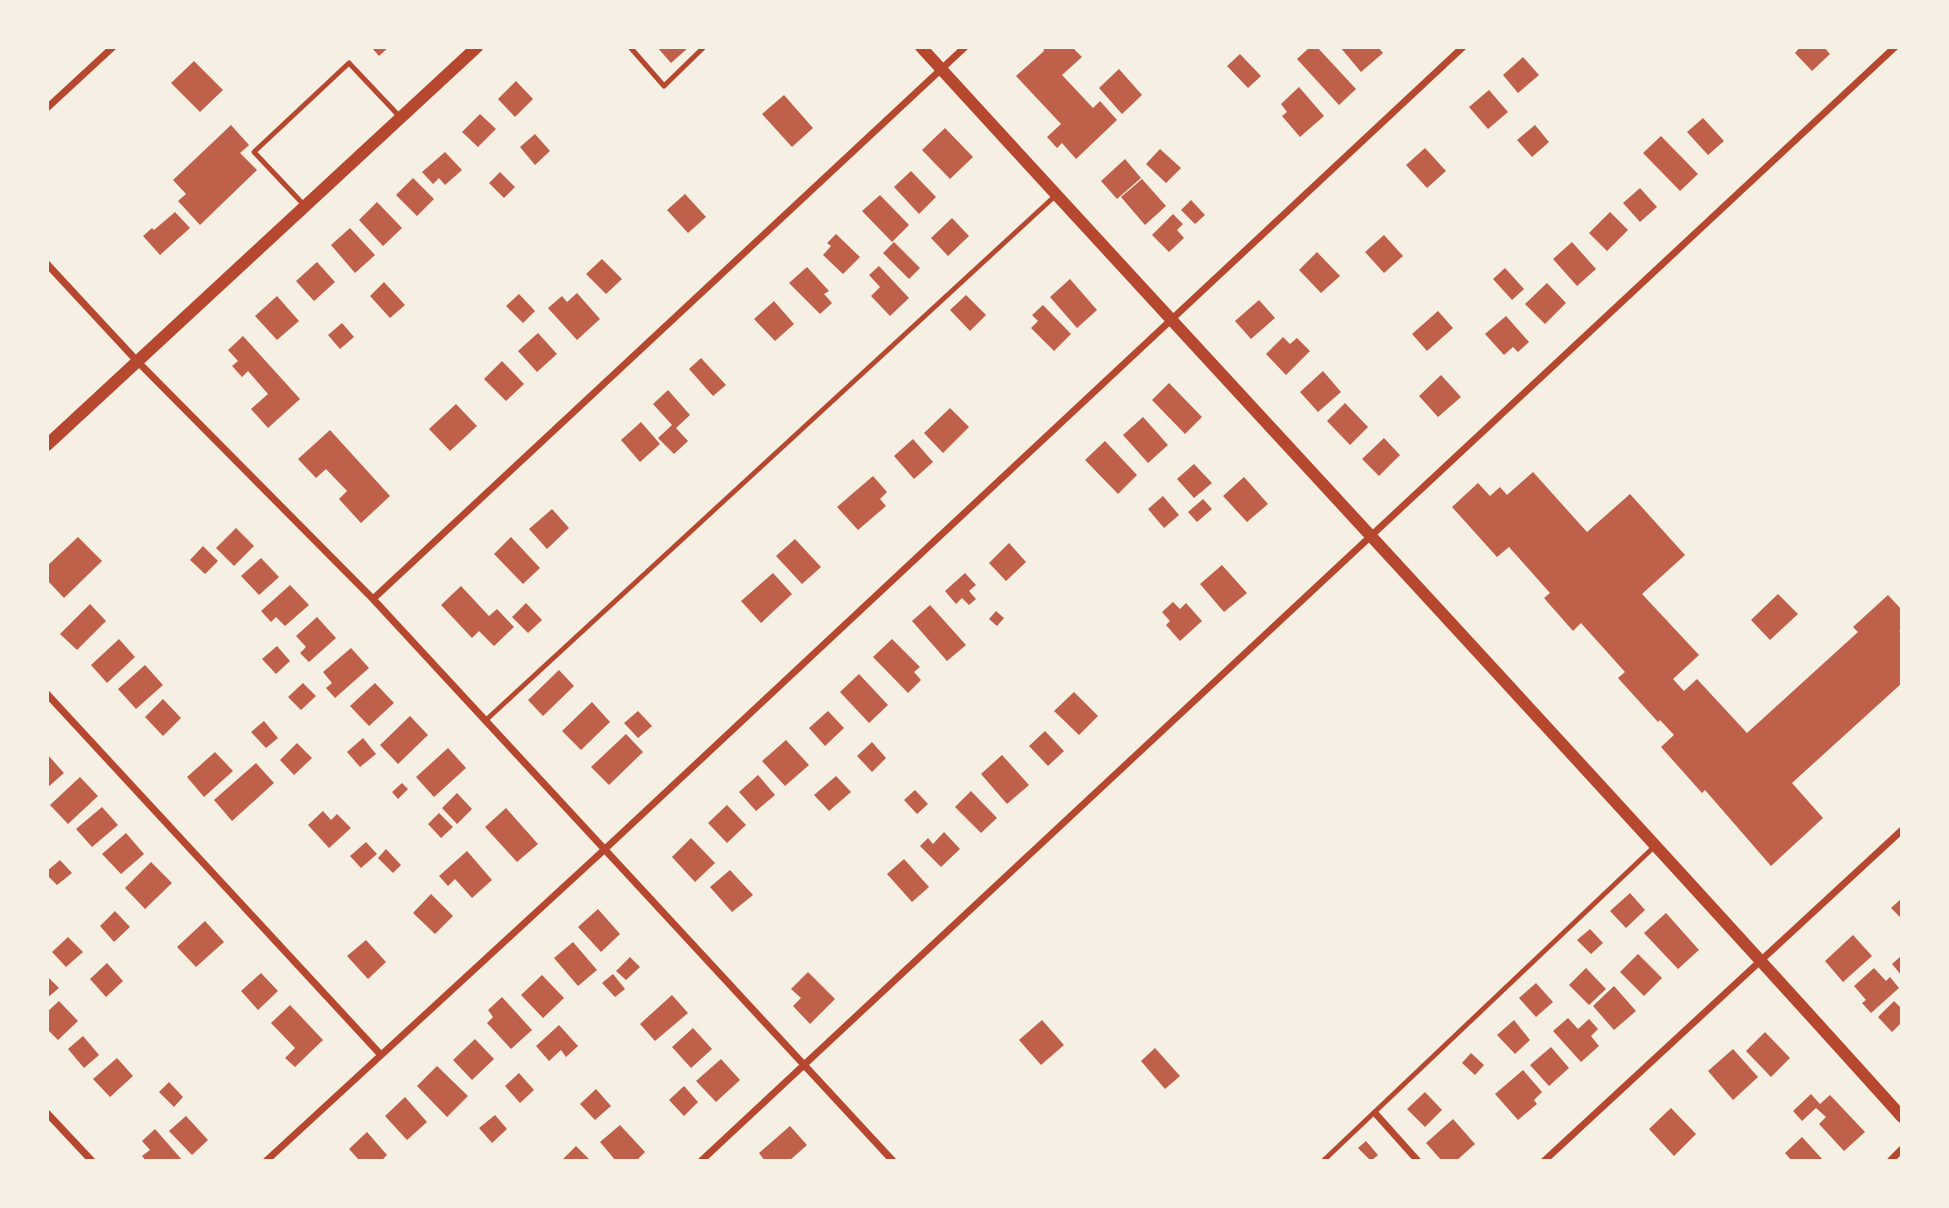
<!DOCTYPE html>
<html>
<head>
<meta charset="utf-8">
<style>
  body { margin:0 }
  #map { position:relative; width:1949px; height:1208px; overflow:hidden; background:#f6efe4; font-family:Inter,sans-serif }
  canvas { display:block }
  .frame { position:absolute; inset:0; border:49px solid #f6efe4; pointer-events:none }
</style>
</head>
<body>
<div id="map">
<canvas width="1949" height="1208"></canvas>
<div class="frame"></div>
</div>
<script>
const context = document.querySelector('canvas').getContext('2d');
context.lineJoin = 'round';
function fillPath(path, color) {
  context.fillStyle = color;
  context.fill(path, 'evenodd');
}
function trace(path, color, width, dash) {
  context.strokeStyle = color;
  context.lineWidth = width;
  context.lineCap = dash ? 'butt' : 'round';
  context.setLineDash(dash || []);
  context.stroke(path);
}
const building = new Path2D(`
  M371,47H389L379,56Z
  M657,47H689L671,63Z
  M1043,47H1072L1082,57L1062,75L1093,108L1100,101L1117,120L1076,159L1062,143L1057,148L1047,137L1061,124L1016,76L1044,51Z
  M1310,47H1317L1356,89L1339,105L1297,59Z
  M1340,47H1378L1383,53L1361,72Z
  M1800,47H1824L1830,54L1812,71L1795,53Z
  M1240,54L1261,76L1248,88L1227,66Z
  M1523,57L1539,75L1518,93L1503,75Z
  M194,61L223,90L200,112L171,83Z
  M1119,69L1142,95L1122,114L1099,88Z
  M516,81L533,99L515,117L498,99Z
  M1299,87L1324,116L1300,137L1282,116L1287,112L1281,104Z
  M1489,90L1508,112L1488,129L1469,107Z
  M784,95L813,128L792,147L762,114Z
  M480,114L496,129L478,147L462,132Z
  M1703,118L1724,141L1708,155L1687,132Z
  M231,125L249,145L240,153L257,170L200,225L178,201L186,194L173,180Z
  M1535,125L1549,142L1532,157L1517,140Z
  M945,128L973,157L950,179L922,150Z
  M535,134L550,151L535,165L520,147Z
  M1661,136L1698,174L1680,191L1643,153Z
  M1425,148L1446,171L1427,188L1406,165Z
  M1160,149L1181,168L1166,183L1146,164Z
  M445,152L462,170L445,185L439,178L433,184L422,172Z
  M1125,159L1141,178L1117,199L1101,181Z
  M911,171L936,197L919,214L894,187Z
  M500,172L515,187L504,198L489,183Z
  M413,178L434,199L417,216L396,195Z
  M1142,179L1166,206L1145,225L1121,197Z
  M1640,188L1657,207L1640,222L1623,203Z
  M685,194L706,217L688,233L667,210Z
  M880,195L909,225L892,242L862,211Z
  M1191,200L1205,215L1195,224L1181,210Z
  M377,202L402,228L383,246L359,220Z
  M175,212L190,228L160,255L143,236L152,228L154,230Z
  M1610,212L1628,230L1607,251L1589,233Z
  M1173,214L1183,224L1177,230L1184,238L1169,252L1152,235Z
  M952,218L969,236L948,256L931,238Z
  M350,228L375,255L355,273L331,245Z
  M836,234L860,257L843,274L823,255L831,246L827,243Z
  M1384,235L1403,256L1384,273L1365,252Z
  M894,242L920,268L909,279L883,253Z
  M1572,242L1596,269L1577,286L1553,259Z
  M1317,252L1340,276L1321,293L1299,270Z
  M602,259L622,279L606,294L586,274Z
  M317,262L335,282L314,301L296,281Z
  M879,266L909,298L890,316L871,296L880,287L869,275Z
  M807,267L829,291L824,294L832,303L820,314L789,283Z
  M1505,268L1524,289L1512,300L1493,279Z
  M1070,279L1097,310L1077,328L1050,297Z
  M384,282L405,305L390,318L370,296Z
  M1547,283L1566,303L1545,324L1525,304Z
  M577,293L600,319L577,340L548,308L562,296L567,302Z
  M519,294L535,311L523,323L506,306Z
  M966,295L986,315L970,331L950,310Z
  M277,296L299,321L277,340L255,316Z
  M1259,300L1275,318L1251,339L1235,321Z
  M774,301L794,324L775,341L754,319Z
  M1043,305L1071,334L1054,351L1031,328L1038,321L1032,315Z
  M1438,311L1453,328L1427,351L1412,334Z
  M1506,316L1529,342L1518,352L1513,347L1504,355L1485,334Z
  M342,323L354,337L340,349L328,335Z
  M538,333L557,354L537,372L518,351Z
  M243,336L300,399L268,428L251,409L268,394L248,371L242,377L232,366L238,361L228,350Z
  M1283,337L1290,344L1297,338L1310,351L1286,375L1266,354Z
  M701,358L726,385L713,396L689,369Z
  M502,361L524,384L506,401L484,379Z
  M1323,371L1341,392L1318,412L1300,392Z
  M1441,375L1461,397L1438,417L1419,396Z
  M1169,383L1202,417L1185,434L1152,400Z
  M668,390L690,415L676,428L688,441L674,454L658,438L672,425L653,404Z
  M1345,403L1368,427L1350,445L1327,421Z
  M456,404L477,426L450,451L429,429Z
  M950,408L969,427L943,453L924,433Z
  M1143,417L1168,445L1148,463L1123,435Z
  M641,422L660,444L640,462L621,440Z
  M330,430L390,496L361,523L339,499L347,491L326,469L316,478L298,459Z
  M1384,438L1400,455L1379,476L1362,459Z
  M913,439L933,462L914,479L894,456Z
  M1105,441L1137,475L1118,494L1085,460Z
  M1194,464L1212,483L1194,498L1177,479Z
  M1533,472L1587,532L1630,494L1685,555L1642,594L1699,655L1673,679L1684,691L1697,679L1747,733L1858,632L1853,627L1888,595L1902,610V629L1899,631L1902,633V683L1792,783L1823,818L1771,866L1705,790L1702,793L1661,747L1674,735L1660,720L1658,722L1618,678L1625,672L1581,623L1573,631L1544,598L1550,593L1509,547L1497,557L1452,507L1478,483L1490,496L1500,487L1507,495Z
  M873,476L887,492L880,499L886,506L858,530L837,507Z
  M1244,477L1268,504L1247,522L1223,496Z
  M1163,496L1179,515L1164,528L1148,509Z
  M1203,499L1212,509L1197,522L1188,512Z
  M552,509L569,528L547,549L529,529Z
  M236,528L254,546L234,566L216,548Z
  M78,537L102,561L64,598L47,580V566Z
  M511,537L540,568L523,584L494,554Z
  M795,539L821,567L802,584L776,556Z
  M1009,543L1026,562L1006,581L989,563Z
  M203,546L218,561L205,574L190,560Z
  M261,558L279,577L259,595L241,576Z
  M1222,565L1247,593L1224,612L1200,584Z
  M773,573L792,594L761,623L741,601Z
  M965,573L976,585L969,591L976,599L969,605L962,598L956,604L945,591Z
  M290,585L309,605L285,626L276,617L271,622L261,611Z
  M461,586L489,616L497,609L514,627L494,646L479,631L472,638L441,605Z
  M1778,594L1798,614L1770,640L1751,620Z
  M1173,602L1180,609L1186,603L1202,621L1180,641L1166,625L1170,621L1162,612Z
  M526,603L542,620L528,633L512,617Z
  M90,604L106,621L77,650L60,634Z
  M930,605L966,645L947,661L912,621Z
  M996,611L1004,618L997,626L989,619Z
  M317,617L336,638L309,662L300,653L306,647L296,636Z
  M119,639L135,657L107,683L91,665Z
  M892,639L920,667L914,672L921,680L908,693L873,657Z
  M277,646L290,661L276,674L262,659Z
  M351,648L369,668L335,698L326,688L332,683L323,672Z
  M145,665L163,685L136,709L118,689Z
  M559,670L574,686L543,716L528,700Z
  M859,674L888,705L869,723L840,692Z
  M303,683L316,696L301,710L288,697Z
  M375,683L394,703L369,726L350,706Z
  M1074,692L1098,716L1079,735L1054,711Z
  M163,699L181,718L163,736L145,717Z
  M592,702L610,722L581,750L562,731Z
  M638,711L652,726L638,738L624,723Z
  M828,711L844,728L825,746L809,728Z
  M410,716L428,735L398,764L380,745Z
  M264,721L278,738L266,748L251,732Z
  M1045,731L1064,751L1048,766L1029,746Z
  M626,734L643,752L609,785L591,767Z
  M363,738L376,754L360,767L347,752Z
  M786,740L809,765L785,786L762,761Z
  M872,742L886,758L872,772L857,756Z
  M297,743L312,758L294,775L280,760Z
  M448,748L466,768L434,797L416,777Z
  M215,752L233,771L204,797L187,777Z
  M47,754L64,773L47,788Z
  M1002,755L1029,785L1007,804L981,774Z
  M256,763L274,783L232,821L214,800Z
  M758,775L775,795L756,811L739,792Z
  M836,776L851,792L829,811L814,795Z
  M80,777L98,796L68,824L50,805Z
  M402,783L408,789L398,799L392,792Z
  M915,790L928,804L917,814L904,800Z
  M971,791L997,818L981,833L955,807Z
  M457,793L472,809L457,824L442,808Z
  M727,805L746,825L727,843L708,823Z
  M102,807L118,825L92,847L76,829Z
  M506,808L538,844L517,862L485,827Z
  M323,811L331,820L337,814L351,828L329,848L308,825Z
  M439,813L453,827L441,838L428,824Z
  M944,832L960,849L941,867L920,846L928,838L933,844Z
  M126,833L144,854L121,874L102,854Z
  M691,838L715,863L695,882L672,857Z
  M366,842L377,854L361,868L350,856Z
  M386,849L401,865L393,873L378,858Z
  M467,851L492,880L472,898L455,879L448,886L439,876Z
  M904,859L929,887L912,902L887,874Z
  M60,860L72,873L57,885L47,875V871Z
  M151,862L172,883L145,909L125,888Z
  M730,870L753,895L732,912L710,887Z
  M1630,893L1645,910L1626,928L1610,911Z
  M431,894L453,916L435,934L413,913Z
  M1902,898V919L1891,908Z
  M598,909L620,934L601,952L578,927Z
  M115,911L130,927L114,942L100,926Z
  M1666,913L1699,950L1678,969L1644,933Z
  M205,921L224,942L196,967L177,947Z
  M1590,929L1603,943L1591,954L1577,940Z
  M1853,935L1872,956L1843,982L1825,961Z
  M68,937L83,952L66,967L52,952Z
  M366,940L386,962L368,979L347,956Z
  M573,942L597,970L578,986L554,958Z
  M1638,954L1662,978L1644,996L1620,972Z
  M1901,956L1902,958V976L1892,964Z
  M630,957L640,967L626,980L616,971Z
  M107,963L123,981L106,997L90,979Z
  M1586,968L1606,989L1589,1005L1569,985Z
  M1874,968L1886,981L1890,977L1899,988L1871,1013L1862,1003L1866,1000L1854,986Z
  M808,972L835,999L810,1024L793,1006L801,998L791,989Z
  M261,973L278,991L258,1010L241,991Z
  M613,974L625,989L615,997L602,983Z
  M542,975L564,998L543,1018L521,995Z
  M47,976L59,988L47,998Z
  M1536,983L1553,1002L1536,1017L1519,998Z
  M1614,986L1636,1011L1614,1030L1593,1006Z
  M672,995L688,1013L655,1041L640,1024Z
  M502,997L532,1030L511,1049L487,1023L493,1017L488,1010Z
  M59,1001L78,1021L58,1040L47,1029V1012Z
  M1894,1001L1902,1009V1022L1892,1032L1878,1017Z
  M290,1005L323,1040L295,1067L285,1058L295,1048L271,1023Z
  M1568,1018L1578,1029L1589,1019L1598,1029L1591,1036L1599,1046L1581,1062L1553,1031Z
  M1042,1020L1064,1045L1041,1065L1019,1040Z
  M1514,1020L1530,1040L1515,1054L1497,1035Z
  M559,1025L578,1046L566,1057L561,1050L549,1061L536,1046Z
  M693,1028L712,1049L691,1068L672,1047Z
  M1765,1032L1790,1058L1771,1077L1746,1051Z
  M83,1036L99,1055L84,1068L68,1049Z
  M475,1039L494,1059L472,1080L453,1060Z
  M1551,1047L1569,1068L1549,1086L1530,1065Z
  M1155,1048L1180,1076L1165,1089L1141,1061Z
  M1733,1049L1758,1077L1733,1100L1708,1071Z
  M1471,1053L1484,1065L1475,1075L1462,1063Z
  M117,1058L133,1076L110,1097L93,1079Z
  M721,1059L740,1080L716,1102L696,1081Z
  M437,1066L468,1096L447,1117L417,1086Z
  M1523,1070L1542,1092L1534,1100L1537,1104L1518,1120L1495,1094Z
  M519,1073L534,1090L520,1103L505,1086Z
  M169,1082L183,1097L174,1107L159,1092Z
  M684,1086L698,1102L684,1116L669,1100Z
  M596,1089L611,1106L595,1120L580,1104Z
  M1425,1092L1442,1110L1425,1127L1407,1109Z
  M1811,1094L1820,1104L1830,1095L1865,1132L1844,1151L1819,1124L1826,1117L1816,1108L1802,1121L1793,1111Z
  M405,1097L427,1122L407,1140L385,1116Z
  M1671,1108L1696,1134L1674,1156L1649,1129Z
  M495,1115L507,1129L492,1143L479,1128Z
  M186,1116L208,1140L192,1155L169,1131Z
  M1453,1119L1475,1144L1456,1161H1442L1426,1143Z
  M620,1125L645,1152L636,1161H616L600,1142Z
  M790,1126L807,1145L789,1161H765L759,1153Z
  M155,1129L183,1161H146L142,1156L150,1150L142,1141Z
  M367,1132L387,1155L381,1161H360L349,1149Z
  M1802,1137L1824,1161H1792L1785,1153Z
  M1366,1141L1378,1155L1371,1161L1358,1148Z
  M576,1146L591,1161H561Z`);
const service = new Path2D(`
  M630,47L664,86L704,47
  M305,206L254,152L349,63L401,118
  M486,720L1055,196
  M1323,1161L1656,845`);
const minor = new Path2D(`
  M47,108L113,47
  M47,264L137,361L373,599L893,1161
  M373,599L965,47
  M47,694L381,1055
  M47,1113L92,1161
  M1375,1113L1418,1161
  M266,1161L605,849L1463,47
  M701,1161L1895,47
  M1544,1161L1902,830
  M1890,1161L1902,1149`);
const tertiary = new Path2D(`
  M921,47C1247,404 1578,757 1902,1117
  M47,445L477,47`);
fillPath(building, '#bf614a');
trace(service, '#b5482f', 5);
trace(minor, '#b5482f', 7);
trace(tertiary, '#b5482f', 12);
</script>
</body>
</html>
